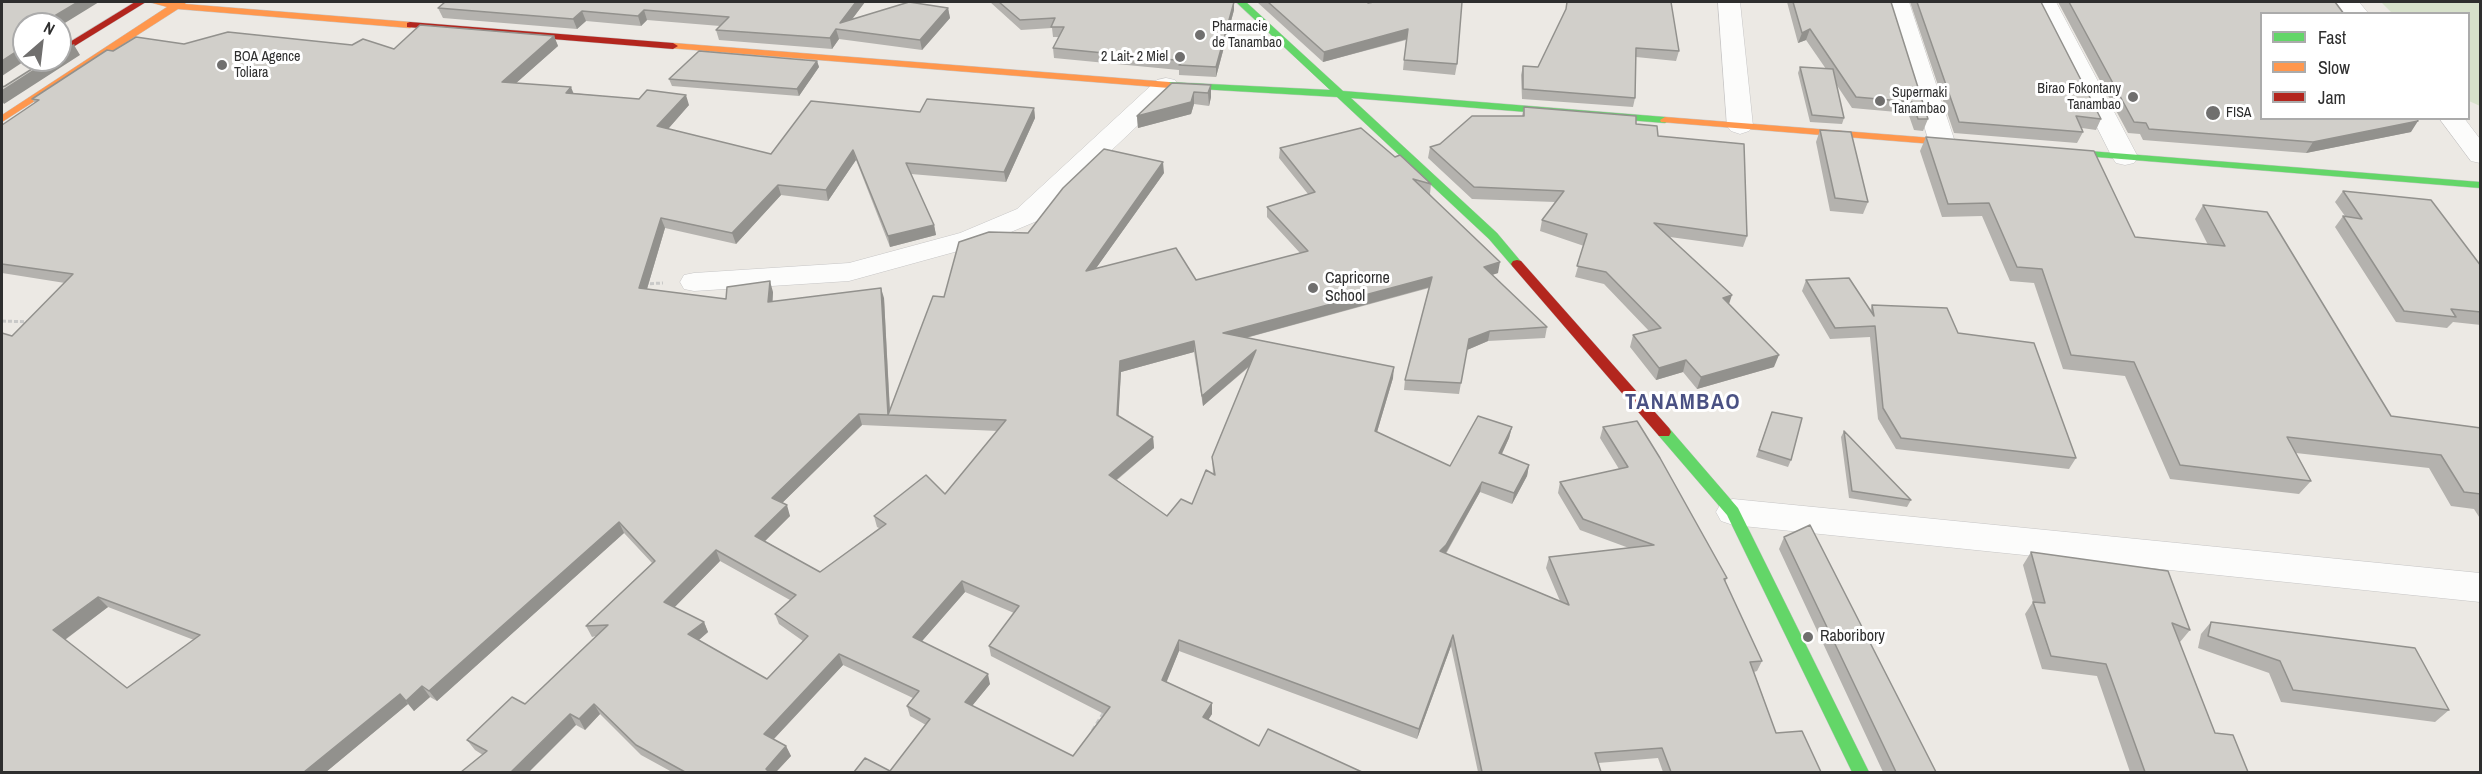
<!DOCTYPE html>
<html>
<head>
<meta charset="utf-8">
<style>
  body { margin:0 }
  #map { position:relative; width:2482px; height:774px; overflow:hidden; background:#ece9e4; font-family:"Archivo Narrow",sans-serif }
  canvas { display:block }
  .frame { position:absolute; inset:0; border:3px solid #2e2e2e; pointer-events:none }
  .legend { position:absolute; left:2260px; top:12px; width:210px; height:108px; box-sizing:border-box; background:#fff; border:2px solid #ababab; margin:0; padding:8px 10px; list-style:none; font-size:18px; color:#2e2e2e }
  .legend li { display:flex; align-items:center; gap:12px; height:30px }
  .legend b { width:30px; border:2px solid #ababab }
  .north { position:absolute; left:12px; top:12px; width:60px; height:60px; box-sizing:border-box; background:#fff; border:2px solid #ababab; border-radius:50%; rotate:28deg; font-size:16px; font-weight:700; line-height:24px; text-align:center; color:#2e2e2e }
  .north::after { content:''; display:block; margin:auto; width:21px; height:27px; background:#706f6e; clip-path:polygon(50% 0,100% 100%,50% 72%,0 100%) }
</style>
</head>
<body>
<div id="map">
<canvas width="2482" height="774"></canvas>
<div class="frame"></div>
<ul class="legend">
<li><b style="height:8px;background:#63d668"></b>Fast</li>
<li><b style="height:8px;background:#ff974d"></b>Slow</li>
<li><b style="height:8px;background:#b3261e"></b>Jam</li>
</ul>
<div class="north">N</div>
</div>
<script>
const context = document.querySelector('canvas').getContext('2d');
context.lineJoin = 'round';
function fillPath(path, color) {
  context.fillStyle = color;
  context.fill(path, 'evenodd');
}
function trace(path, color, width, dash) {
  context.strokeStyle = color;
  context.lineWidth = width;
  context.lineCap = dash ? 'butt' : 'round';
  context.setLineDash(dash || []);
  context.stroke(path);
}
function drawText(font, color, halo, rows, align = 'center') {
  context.font = font + ' "Archivo Narrow",sans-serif';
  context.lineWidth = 6;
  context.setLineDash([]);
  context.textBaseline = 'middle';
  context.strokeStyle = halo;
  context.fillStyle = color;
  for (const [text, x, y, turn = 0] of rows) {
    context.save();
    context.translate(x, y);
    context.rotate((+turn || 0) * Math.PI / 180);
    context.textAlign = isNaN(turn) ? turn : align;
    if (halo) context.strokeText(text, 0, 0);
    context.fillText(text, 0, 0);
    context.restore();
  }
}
const cemetery = new Path2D(`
  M2381,2H2480V106L2469,101L2468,14L2392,13Z`);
const pathFar1 = new Path2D(`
  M644,284L663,283
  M2,321L32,322`);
const path = new Path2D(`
  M1093,731L1106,710`);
const street = new Path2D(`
  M1718,2H1740L1753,126L1749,131L1740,134L1731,131L1727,126Z
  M1887,2H1909L1955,142L1951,147L1942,150L1933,147L1929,142Z
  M2034,2H2056L2138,157L2134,163L2125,165L2116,163L2112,157Z
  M2336,2H2359L2369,14H2345Z
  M1166,78L1175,80L1178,85L1175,90L1037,221L980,245L849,281L694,291L684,289L680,282L684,275L694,273L849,263L960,233L1017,209L1157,80Z
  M2439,118H2464L2480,139V163L2471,161Z
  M1733,499L2480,573V602L1733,525L1721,521L1716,512L1721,503Z`);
const fast = new Path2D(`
  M1236,2H1246L1343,91L1665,117L1670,120L1665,123L1351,98L1497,233L1523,264L1521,267H1513L1489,239L1337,97L1165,87L1164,85L1169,82L1330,90Z
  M2051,148L2480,182V188L2047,153L2045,151Z
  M1664,427L1669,428L1738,508L1869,772H1852L1727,515L1659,436L1657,432Z`);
const slow = new Path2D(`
  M149,2H186L185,4L410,22L415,25L410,28L178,9L2,122V115L167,7Z
  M673,43L1169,82L1174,85L1169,88L669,48L668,46Z
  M1665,117L1970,141L1976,144L1970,147L1661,122L1660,120Z`);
const jam = new Path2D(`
  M135,2H146L60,55V48Z
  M410,22L673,43L678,46L673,49L407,27V23Z
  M1517,260L1521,261L1669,428L1671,432L1669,436H1659L1513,267L1511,264L1513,261Z`);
const wall = new Path2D(`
  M445,2H865L852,19L948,8L950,18L922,50L839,39L832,49L719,40L716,30L720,26L647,20L641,26L586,21L577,29L443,18L438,8Z
  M990,2H1234V10L1216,77L1179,75V70L1054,58L1053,48L1059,37H1053L1052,28L1021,30Z
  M1257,2H1370V3L1457,64L1455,75L1403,70L1406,40L1323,62Z
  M1787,2H1891L1928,119L1923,131L1914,130L1908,113L1852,108L1836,84L1844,118L1842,124L1810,122L1798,73L1800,67L1826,69L1806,40L1798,43Z
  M1910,2H2041L2101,119L2096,130L2082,128L2083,132L2077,143L1954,133Z
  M2058,2H2335L2411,132L2306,153L2143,140L2140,134L2128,133Z
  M1566,10L1679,51L1676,61L1636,57L1635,98L1633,107L1522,99L1521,75L1523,66L1538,67Z
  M554,36L558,46L516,83L574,93L689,105L668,129L771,154L920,112L1034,108L1035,118L1006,182L911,174L934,225L936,235L890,247L856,160L828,201L781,195L736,244L665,228L647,289L726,299L773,292L772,302L884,298L890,410L944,297L1028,233L1164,173L1096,268L1196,280L1300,253L1267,217V207L1308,194L1279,158L1280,148L1395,157L1431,184L1430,194L1498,273L1492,275L1547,327L1545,338L1488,341L1467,350L1459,394L1404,390L1405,380L1429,288L1246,338L1393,378L1377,432L1450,466L1512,427L1509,438L1502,454L1529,465L1527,476L1512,504L1480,492L1446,554L1560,601L1546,568L1549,557L1629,548L1580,530L1558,493L1560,482L1619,469L1600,438L1603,427L1727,578L1725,582L1762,661L1757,671L1754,672L1776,733L1821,772H1663L1658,758L1598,763L1601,772H1478L1451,646L1417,739L1179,651L1166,682L1212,714L1208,720L1259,746L1362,772L890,771L926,725L910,716L907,706L913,698L843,665L774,739L786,746L791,756L776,772H672L641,755L600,714L585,730L576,725L483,755L475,750L467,740L525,704L596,636L592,637L586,626L652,563L624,533L437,701L430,697L414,711L408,704L326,772H2L12,336L65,283L2,273V125L35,103L32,99L113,51L184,44L394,49ZM1194,352L1203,406L1249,367L1212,457L1213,474L1192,504L1167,516L1117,480L1154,448L1153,437L1118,416L1121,372ZM862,425L998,431L945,494L874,516L877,527L879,528L820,572L765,541L790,516L782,503ZM720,561L790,600L775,614L779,624L803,641L767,679L699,640L708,632L704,622L674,607ZM965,592L1014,613L989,646L991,656L1104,714L1073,756L972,706L990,684L921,642ZM108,607L194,640L127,688L65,640Z
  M817,61L819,67L799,96L672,86L669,79Z
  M1211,85V97L1209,106L1194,104L1191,114L1138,128L1137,116Z
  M1524,107L1636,124L1658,136L1747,236L1743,247L1670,237L1729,304L1774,367L1697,389L1683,372L1656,380L1630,347L1633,335L1649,331L1604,284L1575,277L1584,246L1540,231L1542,220L1555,202L1472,199L1428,158L1430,147L1440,144L1522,116Z
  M1820,130L1868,202L1863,214L1830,211L1816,142Z
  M1926,137L2135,237L2208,245L2195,219L2203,205L2391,416L2481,428V520L2474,509L2451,506L2429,468L2296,453L2311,481L2299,494L2170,479L2125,376L2063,369L2034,283L2010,281L1982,216L1942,217L1920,151Z
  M2343,191L2481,266V325L2453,322L2447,328L2396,322L2335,227L2343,216H2345L2335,202Z
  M1806,280L1870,311L1872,305L1958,333L2076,458L2069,469L1896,449L1878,419L1870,337L1830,339L1802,291Z
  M1772,412L1791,460L1788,467L1756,457Z
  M1844,431L1911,500L1907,507L1849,498L1841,437Z
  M1784,537L1936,772H1883L1779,549Z
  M2031,552L2190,630L2180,642H2179L2215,733L2248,772H2130L2097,676L2042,669L2025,614L2033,602L2023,565Z
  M2211,622L2449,710L2435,722L2281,702L2269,673L2198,648L2201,634Z`);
const shadedWall = new Path2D(`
  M78,2H99L60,26V24H41Z
  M856,2H865L844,30L840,23Z
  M1234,2V10L1216,77V67Z
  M948,8L950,18L922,50L920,40Z
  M644,10L647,20L641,26L638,16Z
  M582,11L586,21L577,29L573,19Z
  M836,29L839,39L832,49L830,38Z
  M1408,29L1407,39L1323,62L1324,52Z
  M1810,29L1806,40L1798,43L1802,33Z
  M554,36L558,46L506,92L502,82Z
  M74,45L80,55L4,104L2,101V91L50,60H60V53Z
  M22,48L24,51V60H26L2,76V61Z
  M817,61L819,67L799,96L797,89Z
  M1211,85V97L1209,106L1208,93Z
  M571,87L575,97L566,93Z
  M1194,92V104L1191,114L1138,128L1137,116Z
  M686,95L689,105L661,137L657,126Z
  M1034,108L1035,118L1006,182L1004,172Z
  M2418,121L2411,132L2306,153L2313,142Z
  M853,150L856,160L828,201L826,190Z
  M1163,162L1164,173L1087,281L1086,271Z
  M778,185L781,195L736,244L732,233Z
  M661,218L665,228L644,299L639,288Z
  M934,225L936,235L890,247L888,236Z
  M1500,262L1498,273L1482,278L1484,267Z
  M1432,277L1430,287L1223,344V333Z
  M770,281L773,292L772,313L768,302Z
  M881,288L884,298L890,415H888L891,426L888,415Z
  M1732,295L1728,307L1723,298Z
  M1490,331L1488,341L1467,350L1459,394L1469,339Z
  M1194,341V352L1121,372L1118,425L1117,415L1120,361Z
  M1256,350L1255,361L1203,406L1202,396Z
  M1779,355L1774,367L1697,389L1701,377Z
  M1686,360L1683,372L1656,380L1659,368Z
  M1394,367L1393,378L1374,442L1375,431Z
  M859,414L862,425L776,509L772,498Z
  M1512,427L1509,438L1497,464L1499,453Z
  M1153,437L1154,448L1110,485L1109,475Z
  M1529,465L1527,476L1512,504L1514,493Z
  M1482,482L1480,492L1444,556L1440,551Z
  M787,505L790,516L759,547L755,536Z
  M619,522L624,533L437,701L429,691Z
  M716,550L720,561L669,613L664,602Z
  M962,581L965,592L916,648L913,637Z
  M98,597L108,607L63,641L53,630Z
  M704,622L708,632L693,645L688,634Z
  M1453,635L1451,646L1417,739L1419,729Z
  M1179,640V651L1163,691L1162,680Z
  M839,654L843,665L769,744L764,734Z
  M988,674L990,684L967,712L965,702Z
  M422,686L430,697L414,711L406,701Z
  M400,694L408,704L326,772H304Z
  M1212,703V714L1203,728V717Z
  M594,704L600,714L585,730L579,719Z
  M570,714L576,725L529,772H511Z
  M786,746L791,756L776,772H768L766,769Z`);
const building = new Path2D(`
  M2,2H78L41,24H24V34L21,36H24V48H22L2,61Z
  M445,2H856L840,23L909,2L948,8L920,40L836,29L830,38L716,30L729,17L644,10L638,16L582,11L573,19L438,8Z
  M999,2H1234L1216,67L1179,65L1185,61L1053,48L1064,27H1051L1055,18L1020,20Z
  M1268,2H1369L1368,3L1374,2H1462L1457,64L1404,60L1408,29L1324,52Z
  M1567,2H1671L1679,51L1636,48L1635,98L1523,89V66L1538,67L1566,9Z
  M1793,2H1891L1928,119H1918L1912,102L1856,97L1810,29L1802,33Z
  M1917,2H2041L2101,119L2076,116L2083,132L1959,122Z
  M2069,2H2335L2344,14H2262V118H2417L2418,121L2313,142L2149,129L2146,123L2134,122Z
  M420,25L554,36L502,82L571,87L566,93L639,99L647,90L686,95L657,126L771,154L811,101L920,112L927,99L1034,108L1004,172L906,163L934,225L888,236L853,150L826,190L778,185L732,233L661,218L639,288L726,299L727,287L770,281L768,302L881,288L888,415L859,414L772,498L787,505L755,536L820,572L886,524L874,516L926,475L945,494L1006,420L888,415L933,296L944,297L959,242L989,232L1028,233L1063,188L1104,149L1163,162L1086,271L1176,248L1196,280L1308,251L1267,207L1315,192L1280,148L1361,128L1395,157L1400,155L1431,184L1413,179L1500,262L1484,267L1547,327L1490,331L1469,339L1461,383L1405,380L1432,277L1223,333L1394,367L1375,431L1450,466L1478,416L1512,427L1499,453L1529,465L1514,493L1482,482L1446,545L1440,551L1569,605L1549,557L1654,545L1583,519L1560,482L1628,467L1603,427L1637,421L1660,458L1727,578L1724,579L1762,661L1750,662L1776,733L1802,731L1821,772H1671L1662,748L1595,753L1601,772H1482L1453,635L1419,729L1179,640L1162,680L1212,703L1203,717L1259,746L1268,729L1362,772H854L865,758L890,771L930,719L907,706L919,691L839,654L764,734L786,746L766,769L769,772H685L636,745L594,704L579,719L570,714L511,772H461L487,751L467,740L512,697L525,704L608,625L586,626L655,561L619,522L429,691L422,686L406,701L400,694L304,772H2V333L12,336L73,274L2,264V125L39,100L32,99L107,50L113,51L136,37L184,44L228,32L352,45L363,39L394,49ZM1194,341L1202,396L1256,350L1212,457L1215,475L1206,470L1192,504L1181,499L1167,516L1109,475L1153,437L1117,415L1120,361ZM716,550L796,595L775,614L808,636L767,679L688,634L704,622L664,602ZM962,581L1019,606L989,646L1110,707L1073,756L965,702L988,674L913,637ZM98,597L200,635L127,688L53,630Z
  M74,45L60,53V49Z
  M699,51L817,61L797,89L669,79Z
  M46,60H50L2,91V87L5,86Z
  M1800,67L1833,69L1844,118L1812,115Z
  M1172,83L1211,85L1208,93L1194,92L1191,102L1137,116Z
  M1524,107L1636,116V124L1657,126L1658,136L1744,144L1747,236L1654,223L1732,295L1723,298L1779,355L1701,377L1686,360L1659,368L1633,335L1661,328L1606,272L1577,266L1587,234L1542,220L1564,191L1474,187L1430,147L1440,144L1472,116H1524Z
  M1820,130L1851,132L1868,202L1835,198Z
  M1926,137L2094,151L2135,237L2225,246L2203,205L2267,212L2391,416L2481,428V494L2464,492L2441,455L2287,437L2311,481L2180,465L2134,362L2071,355L2042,269L2017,267L1989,203L1948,204Z
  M2343,191L2431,200L2481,266V312L2451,309L2456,317L2404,311L2343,216L2362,219Z
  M1849,278L1874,316L1872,305L1947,308L1958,333L2034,343L2076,458L1901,438L1883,408L1875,326L1835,328L1806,280Z
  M1772,412L1802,418L1791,460L1759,450Z
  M1844,431L1911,500L1852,491Z
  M1810,525L1936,772H1896L1784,537Z
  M2031,552L2168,571L2190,630L2172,623L2215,733L2233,735L2248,772H2145L2106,664L2051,656L2033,602L2045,603Z
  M2211,622L2415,648L2449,710L2293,690L2280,661L2208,636Z`);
const markers = [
  [1200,35,6,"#706f6e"],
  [1180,57,6,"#706f6e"],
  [222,65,6,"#706f6e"],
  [2133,97,6,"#706f6e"],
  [1880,101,6,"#706f6e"],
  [2213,113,8,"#706f6e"],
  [1313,288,6,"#706f6e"],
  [1808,637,6,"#706f6e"]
];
const farPoinames = [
  ["Pharmacie",1212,27],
  ["de Tanambao",1212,43],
  ["BOA Agence",234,57],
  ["Toliara",234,73],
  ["2 Lait- 2 Miel",1168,57,"right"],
  ["Birao Fokontany",2121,89,"right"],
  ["Tanambao",2121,105,"right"],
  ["Supermaki",1892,93],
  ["Tanambao",1892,109],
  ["FISA",2226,113]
];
const poiNames = [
  ["Capricorne",1325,279],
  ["School",1325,297],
  ["Raboribory",1820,637]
];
const districtNames = [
  ["TANAMBAO",1683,403]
];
fillPath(cemetery, '#d7e1cb');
trace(street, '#c6c5c5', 1);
trace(fast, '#c6c5c5', 1);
trace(slow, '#c6c5c5', 1);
trace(jam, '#c6c5c5', 1);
trace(pathFar1, '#c9c9c8', 3, [4, 2]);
trace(path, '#c9c9c8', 4.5, [5, 3]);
fillPath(street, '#fcfcfb');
fillPath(fast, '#63d668');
fillPath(slow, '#ff974d');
fillPath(jam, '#b3261e');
fillPath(wall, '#b4b2ae');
fillPath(shadedWall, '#92918d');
fillPath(building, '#d1cfca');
trace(building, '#92918d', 1.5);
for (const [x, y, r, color] of markers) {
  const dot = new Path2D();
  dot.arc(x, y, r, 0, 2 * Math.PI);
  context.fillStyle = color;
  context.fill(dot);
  trace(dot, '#fff', 2);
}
drawText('14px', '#2e2e2e', '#fff', farPoinames, 'left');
drawText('16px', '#2e2e2e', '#fff', poiNames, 'left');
context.letterSpacing = '1.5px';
drawText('bold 22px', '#4a5183', '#fff', districtNames);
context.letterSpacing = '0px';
</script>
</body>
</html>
